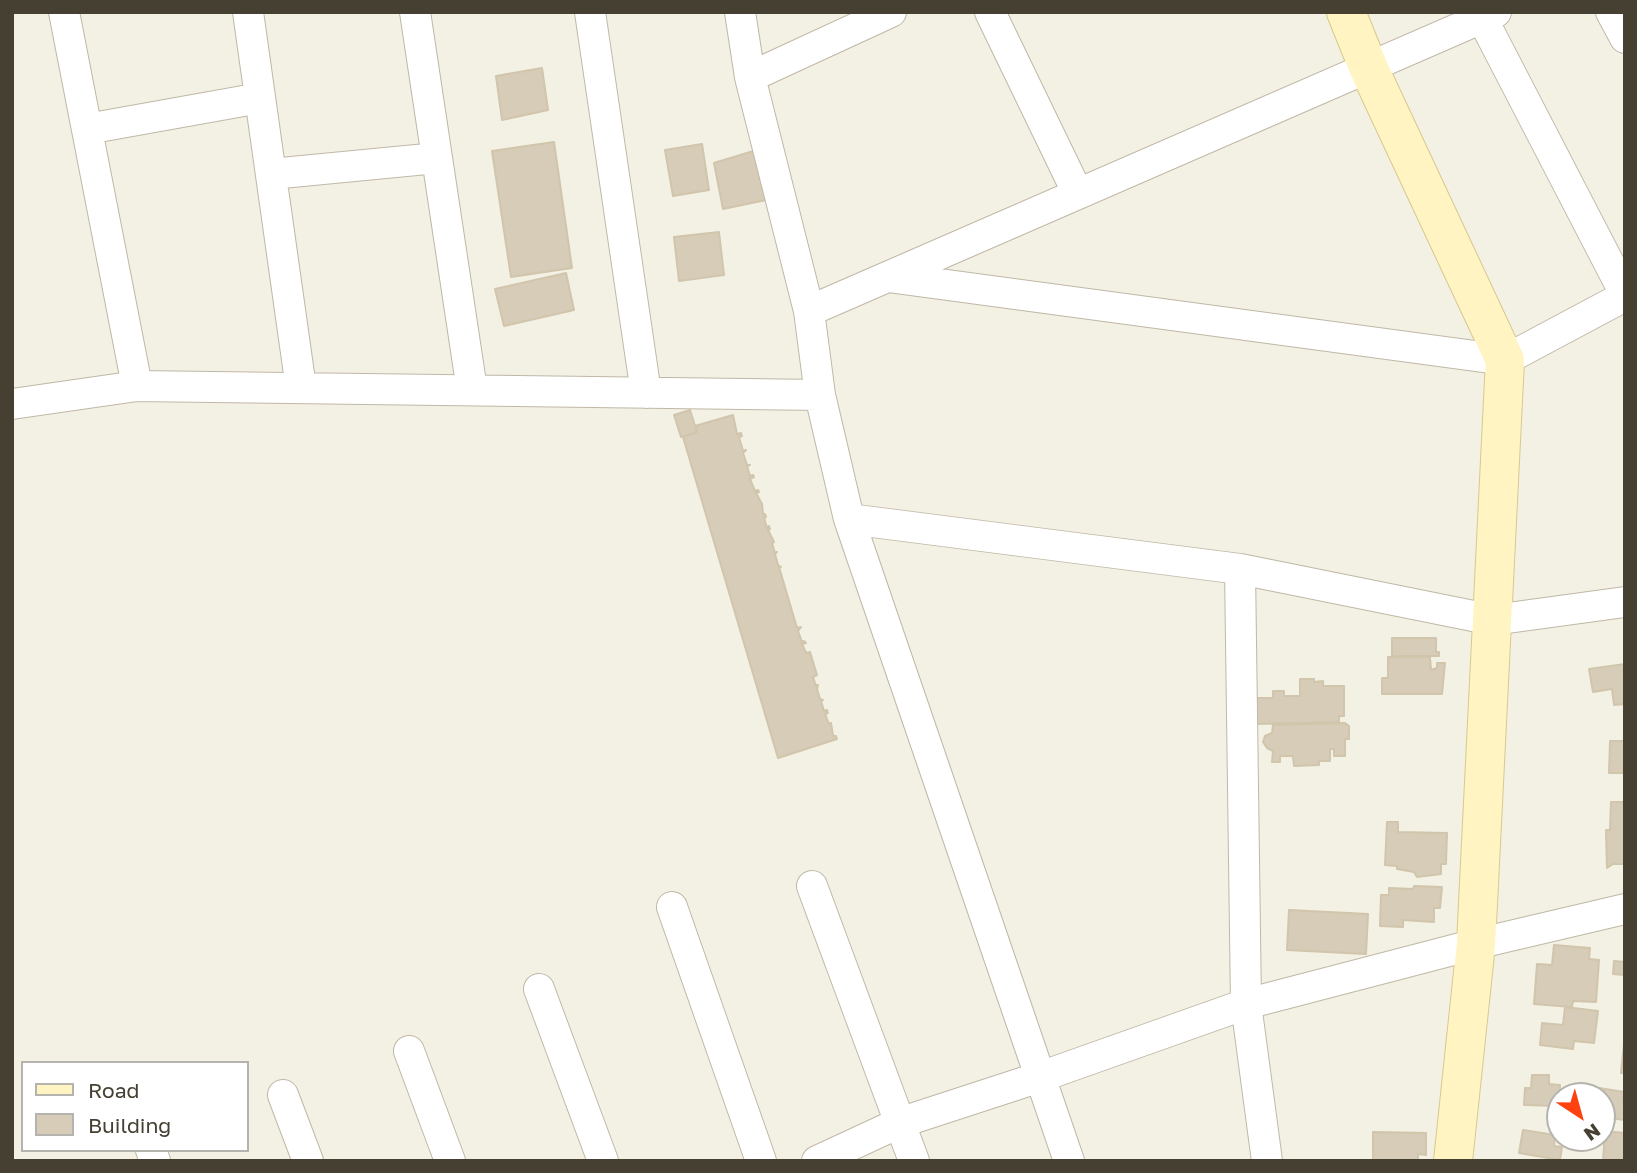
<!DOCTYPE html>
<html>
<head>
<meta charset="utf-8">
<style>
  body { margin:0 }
  #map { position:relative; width:1637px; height:1173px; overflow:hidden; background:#f3f0e4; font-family:"Golos Text",sans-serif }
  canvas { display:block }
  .frame { position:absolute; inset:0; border:14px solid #464033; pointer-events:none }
  .legend { position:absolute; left:21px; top:1061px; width:228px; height:91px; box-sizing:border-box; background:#fff; border:2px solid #b5b3ad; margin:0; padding:9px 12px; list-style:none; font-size:21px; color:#464033 }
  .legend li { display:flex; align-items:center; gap:14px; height:35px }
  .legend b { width:35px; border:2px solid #b5b3ad }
  .north { position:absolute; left:1546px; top:1082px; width:70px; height:70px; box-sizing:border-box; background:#fff; border:2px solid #b5b3ad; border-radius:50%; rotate:144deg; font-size:19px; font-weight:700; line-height:28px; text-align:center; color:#464033 }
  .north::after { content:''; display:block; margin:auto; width:24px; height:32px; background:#ff420f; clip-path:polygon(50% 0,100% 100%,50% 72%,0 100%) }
</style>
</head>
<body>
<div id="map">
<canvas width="1637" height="1173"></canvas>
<div class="frame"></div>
<ul class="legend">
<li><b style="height:9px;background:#fff4c2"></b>Road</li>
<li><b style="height:19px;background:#d6ccb8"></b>Building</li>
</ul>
<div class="north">N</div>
</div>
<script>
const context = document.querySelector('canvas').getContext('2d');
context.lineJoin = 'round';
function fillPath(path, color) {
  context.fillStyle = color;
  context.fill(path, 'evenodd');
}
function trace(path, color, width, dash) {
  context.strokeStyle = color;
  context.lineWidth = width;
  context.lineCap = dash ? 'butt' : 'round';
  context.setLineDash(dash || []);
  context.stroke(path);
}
const building = new Path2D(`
  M542,68L548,110L502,120L496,76Z
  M554,142L572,268L511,277L492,151Z
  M702,144L709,190L673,196L665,150Z
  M760,149L766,200L723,209L714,163Z
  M719,232L724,275L679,281L674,237Z
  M566,273L574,310L504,326L495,289Z
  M690,410L697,432L681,437L674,415Z
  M733,415L737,434L741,433L742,436L739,437L743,451L746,450L743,453L747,465H750L747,466L750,476L753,475L754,477L750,479L755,491L758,490L759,492L756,493L762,504L763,514H765L766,517L764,518L767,528L769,526L770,529L768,530L774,542L772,543L775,553L777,552L775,554L778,565L781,567H779L797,628L801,627L798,631L802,642L804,641L806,643L802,644L806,653L810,652L817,675L813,677L816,686L818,685L817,689L820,699L823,700L821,701L824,711L827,710L828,713L825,714L829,724L831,723L833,736H836L837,739L778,758L683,437L697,432L695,426Z
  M1392,638H1436V652H1439V656H1392Z
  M1388,657H1430L1431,670L1437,668V663H1445L1442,694H1382V678H1388Z
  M1625,664V704L1614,705L1612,689L1593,692L1589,669Z
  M1300,679H1314V682L1323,681V686H1344V716H1339V722L1256,724V698H1273V691H1284V696H1300Z
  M1345,723L1349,726V739H1345V756H1334V749H1330V761H1319V765L1294,766L1293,756H1280V762H1272L1273,751L1267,748L1263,742L1265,736L1272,733L1273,725Z
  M1610,741H1625V773H1609Z
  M1611,802H1625V864H1613L1607,868L1606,830H1610Z
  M1387,822H1398V832L1447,833L1446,864H1441V874L1417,877L1414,872L1397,869V866L1385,865Z
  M1414,886L1442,887L1440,908H1434V922L1403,920V927L1380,926L1381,895H1389V888L1413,889Z
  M1289,910L1368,914L1366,954L1287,950Z
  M1554,945L1590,948L1589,959L1599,960L1596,1002L1573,1001L1572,1007L1534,1004L1537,964L1552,965Z
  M1614,961L1625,962V975L1613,974Z
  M1565,1007L1598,1011L1594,1043L1574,1041L1573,1049L1540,1045L1542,1023L1563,1025Z
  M1624,1044H1625V1073H1621Z
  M1532,1075H1549V1084L1560,1085L1559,1106L1524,1105L1525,1088H1531Z
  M1599,1088L1624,1092L1623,1101L1625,1102V1120L1602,1117V1096H1597Z
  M1523,1130L1555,1135L1554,1146L1562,1147L1560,1160L1519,1153Z
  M1605,1131L1625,1133V1161H1603Z
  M1373,1132L1426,1133V1155L1418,1154V1161H1373Z`);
const street = new Path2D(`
  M64,12L137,386
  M248,12L301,388
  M415,12L472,390
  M590,12L646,393
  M740,12L750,77L809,311L820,395L849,519L1069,1161
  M990,12L1078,194
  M1611,12L1625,38
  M1482,18L1625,294
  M750,77L891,12
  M87,129L260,98
  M271,174L437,158
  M888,277L1505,360L1625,296
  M809,311L1496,12
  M12,404L137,386L820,395
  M849,519L1240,569L1493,620L1625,602
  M1240,569L1246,1004L1267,1161
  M812,886L914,1161
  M672,907L761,1161
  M539,989L603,1161
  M409,1051L450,1161
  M283,1095L308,1161
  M151,1150L155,1161
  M817,1161L899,1123L1040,1077L1246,1004L1476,944L1625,909`);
const secondary = new Path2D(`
  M1346,12L1369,69L1505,360L1476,944L1453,1161`);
fillPath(building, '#d6ccb8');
trace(building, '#d1c5ab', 2);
trace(street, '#c0b8a6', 32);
trace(secondary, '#d7c98f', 40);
trace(street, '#fff', 30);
trace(secondary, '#fff4c2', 38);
</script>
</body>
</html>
